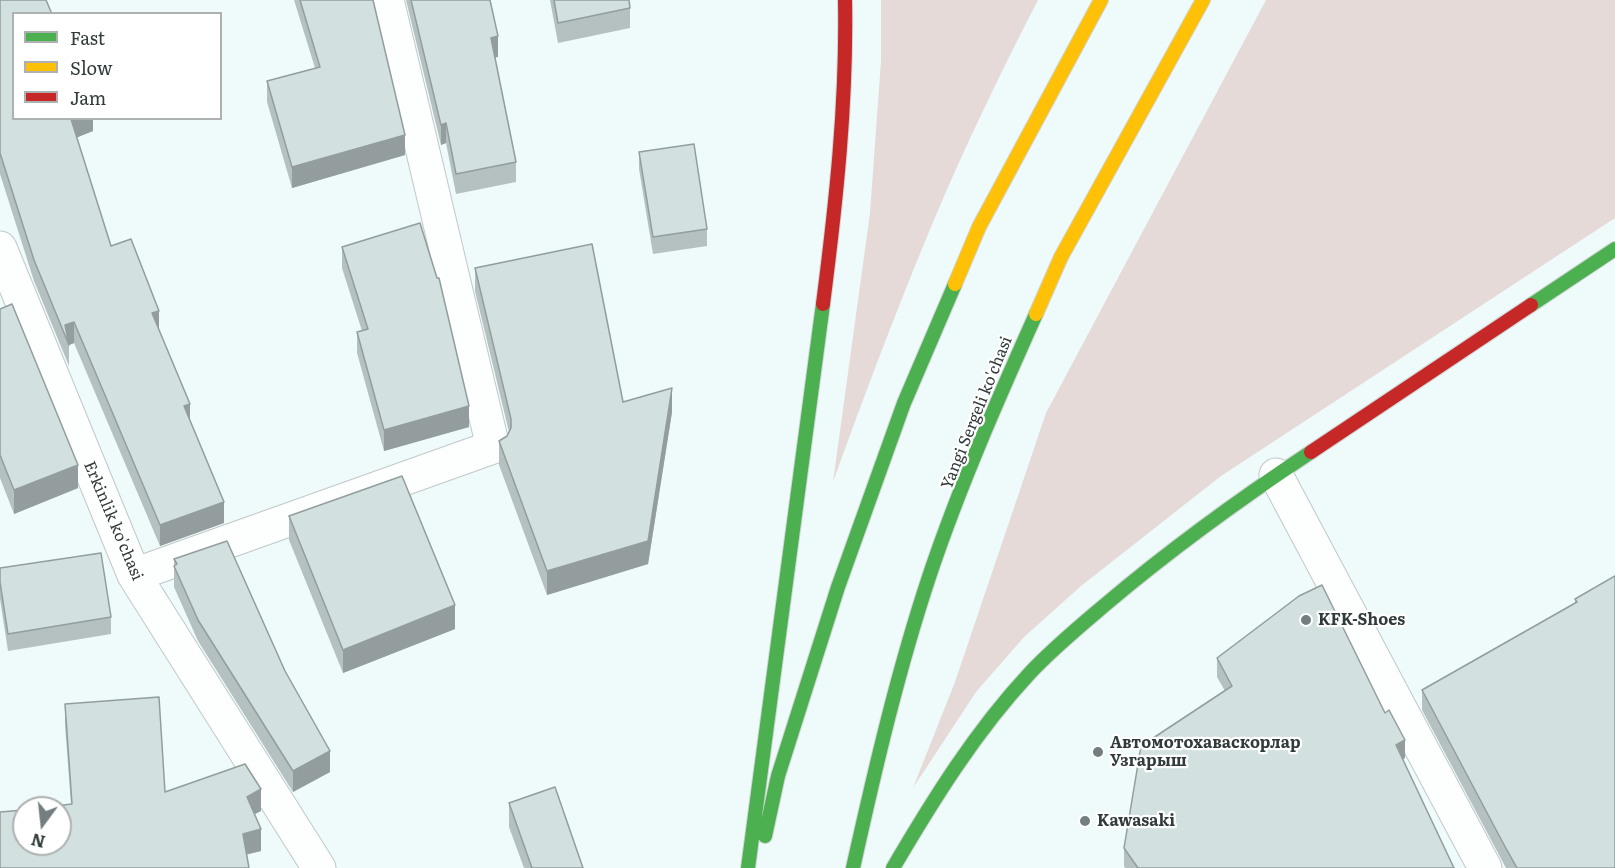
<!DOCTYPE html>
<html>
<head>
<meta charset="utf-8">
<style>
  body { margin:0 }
  #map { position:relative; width:1615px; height:868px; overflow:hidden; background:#effafa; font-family:Literata,serif }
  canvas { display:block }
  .legend { position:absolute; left:12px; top:12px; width:210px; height:108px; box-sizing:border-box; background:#fff; border:2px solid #adb1b1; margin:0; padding:8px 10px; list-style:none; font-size:18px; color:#323b3b }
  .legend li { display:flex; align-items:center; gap:12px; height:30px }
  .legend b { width:30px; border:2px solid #adb1b1 }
  .north { position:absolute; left:12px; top:796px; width:60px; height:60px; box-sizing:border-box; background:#fff; border:2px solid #adb1b1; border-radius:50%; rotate:195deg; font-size:16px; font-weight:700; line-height:24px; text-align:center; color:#323b3b }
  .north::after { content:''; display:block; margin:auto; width:21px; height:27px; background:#747e7e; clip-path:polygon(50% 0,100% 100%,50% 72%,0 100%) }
</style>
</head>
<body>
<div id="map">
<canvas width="1615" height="868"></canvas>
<ul class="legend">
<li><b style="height:8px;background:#4caf50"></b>Fast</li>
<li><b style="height:8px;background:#ffc107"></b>Slow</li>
<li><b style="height:8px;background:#c62828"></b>Jam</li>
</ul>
<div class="north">N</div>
</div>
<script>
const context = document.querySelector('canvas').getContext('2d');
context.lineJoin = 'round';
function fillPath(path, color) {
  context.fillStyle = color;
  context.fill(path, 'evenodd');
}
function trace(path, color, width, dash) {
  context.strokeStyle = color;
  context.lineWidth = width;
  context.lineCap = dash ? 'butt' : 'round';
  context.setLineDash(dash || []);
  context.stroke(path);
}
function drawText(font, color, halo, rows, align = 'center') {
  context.font = font + ' Literata,serif';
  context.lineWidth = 4.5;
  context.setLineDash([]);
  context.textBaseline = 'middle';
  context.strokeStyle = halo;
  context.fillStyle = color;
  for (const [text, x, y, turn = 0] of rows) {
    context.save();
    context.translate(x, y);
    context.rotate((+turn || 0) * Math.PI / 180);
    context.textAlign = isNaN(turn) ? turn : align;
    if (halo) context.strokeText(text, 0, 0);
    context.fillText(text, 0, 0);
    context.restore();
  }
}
const green = new Path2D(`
  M881,0H1038C1000,74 963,150 931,227C896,311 864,396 833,482L870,213L881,61Z
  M1266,0H1615V218L1221,476L1081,586L1024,637L976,692L913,788L955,682L1046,413Z`);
const street = new Path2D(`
  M0,248L134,575L319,868
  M1276,475L1485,868
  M134,575L493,447L387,0`);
const fast = new Path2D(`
  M1531,305L1615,249
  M765,836L778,776L838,587L904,403L955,284
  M748,868L823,304
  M853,868C875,769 898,670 930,574C960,485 998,399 1036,314
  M893,868C933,800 975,732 1029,674C1052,649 1080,626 1106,604C1171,549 1240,499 1311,452`);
const slow = new Path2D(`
  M955,284L979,227L1101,0
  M1036,314L1061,257L1203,0`);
const jam = new Path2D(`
  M823,304C836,203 847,102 845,0
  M1311,452L1531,305`);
const wall = new Path2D(`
  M0,0L93,118V131L76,137L111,246L159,330L224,523L160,546L74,343L69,345V366L34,281L0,174Z
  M294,0H373L405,155L292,188L267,102V81L315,68Z
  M406,0H490L498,57H495L516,162V182L456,194L446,143L441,145Z
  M550,0H629L630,8V28L558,43Z
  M639,152L707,229V246L653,254L639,169Z
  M342,247L469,427L384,451L357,353V332L362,331L342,268Z
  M475,268L623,402L672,412L648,564L547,595L499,465V441L507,436L509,432L475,291Z
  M0,309L78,488L14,514L0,478Z
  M289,516L455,629L343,673L289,540Z
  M174,559L330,772L293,792L198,641L174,587Z
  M0,568L111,617V634L8,651L0,599Z
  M1615,576V868H1506L1422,710V690L1575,603V599Z
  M1217,658L1405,758L1403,759L1454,868H1125L1124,866V848L1225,691L1217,677Z
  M65,704L165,792L261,811L254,814L261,851L246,855L71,804L65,725Z
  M509,803L583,868H524L509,827Z`);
const shadedWall = new Path2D(`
  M498,36V57L491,58V38Z
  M93,118V131L71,140V119Z
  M446,123V143L441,145V125Z
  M405,135V155L292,188V167Z
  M159,311V332L152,313Z
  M74,322V343L69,345L65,325Z
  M672,388V412L648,564L547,595V571Z
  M190,404V425L184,406Z
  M469,406V427L384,451V430Z
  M78,465V488L14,514V490Z
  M224,502V523L160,546V525Z
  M455,605V629L343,673V650Z
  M1405,740V758L1396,763V745Z
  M330,751V772L293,792V771Z
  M261,789V811L247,818V797Z
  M261,829V851L243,855V834Z`);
const building = new Path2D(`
  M0,0H46L52,14H14V118H71V119L111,246L131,239L159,311L152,313L190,404L184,406L224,502L160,525L74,322L65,325L69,345L34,260L0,153Z
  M300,0H373L405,135L292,167L267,81L320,67Z
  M411,0H490L498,36L491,38L516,162L456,174L446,123L441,125Z
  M554,0H629L630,8L558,23Z
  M694,144L707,229L653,237L639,152Z
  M420,223L437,278H439L469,406L384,430L357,332L368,329L342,247Z
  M592,244L623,402L672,388L648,541L547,571L499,441L507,436L511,428V419L475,268Z
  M12,304L78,465L14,490L0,455V309Z
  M402,476L455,605L343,650L289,516Z
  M227,541L285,671L330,751L293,771L198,620L174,566L177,564L174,559Z
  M101,553L111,617L8,634L0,582V568Z
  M1615,576V868H1517L1502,841L1422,690L1577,602L1575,599Z
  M1322,585L1385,713L1389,710L1405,740L1396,745L1454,868H1138L1124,848L1141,746L1232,686L1217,658L1299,596Z
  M159,697L165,792L245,764L261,789L247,797L261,829L243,834L249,868H0V812L24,810V844H60V808H38L72,804L65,704Z
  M555,787L583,868H532L509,803Z`);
const markers = [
  [1306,620,6,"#747e7e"],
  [1098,752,6,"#747e7e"],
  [1085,821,6,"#747e7e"]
];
const streetNames = [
  ["Yangi Sergeli ko'chasi",977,413,-68],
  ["Erkinlik ko'chasi",113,521,67]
];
const poiNames = [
  ["KFK-Shoes",1318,620],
  ["Автомотохаваскорлар",1110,743],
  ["Узгарыш",1110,761],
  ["Kawasaki",1097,821]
];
fillPath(green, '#e5dad8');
trace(street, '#c0c9c8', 35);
trace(fast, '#d0d6d6', 16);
trace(slow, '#d0d6d6', 16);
trace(jam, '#d0d6d6', 16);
trace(street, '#fdfefe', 33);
trace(fast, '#4caf50', 14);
trace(slow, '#ffc107', 14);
trace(jam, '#c62828', 14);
fillPath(wall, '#b5c1c1');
fillPath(shadedWall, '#939d9d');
fillPath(building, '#d2e0e0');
trace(building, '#939d9d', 1.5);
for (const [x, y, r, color] of markers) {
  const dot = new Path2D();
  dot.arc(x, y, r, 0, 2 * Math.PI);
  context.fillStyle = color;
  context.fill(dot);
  trace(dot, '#fff', 2);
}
drawText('16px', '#323b3b', '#fff', streetNames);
drawText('bold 16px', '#323b3b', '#fff', poiNames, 'left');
</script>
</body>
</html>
